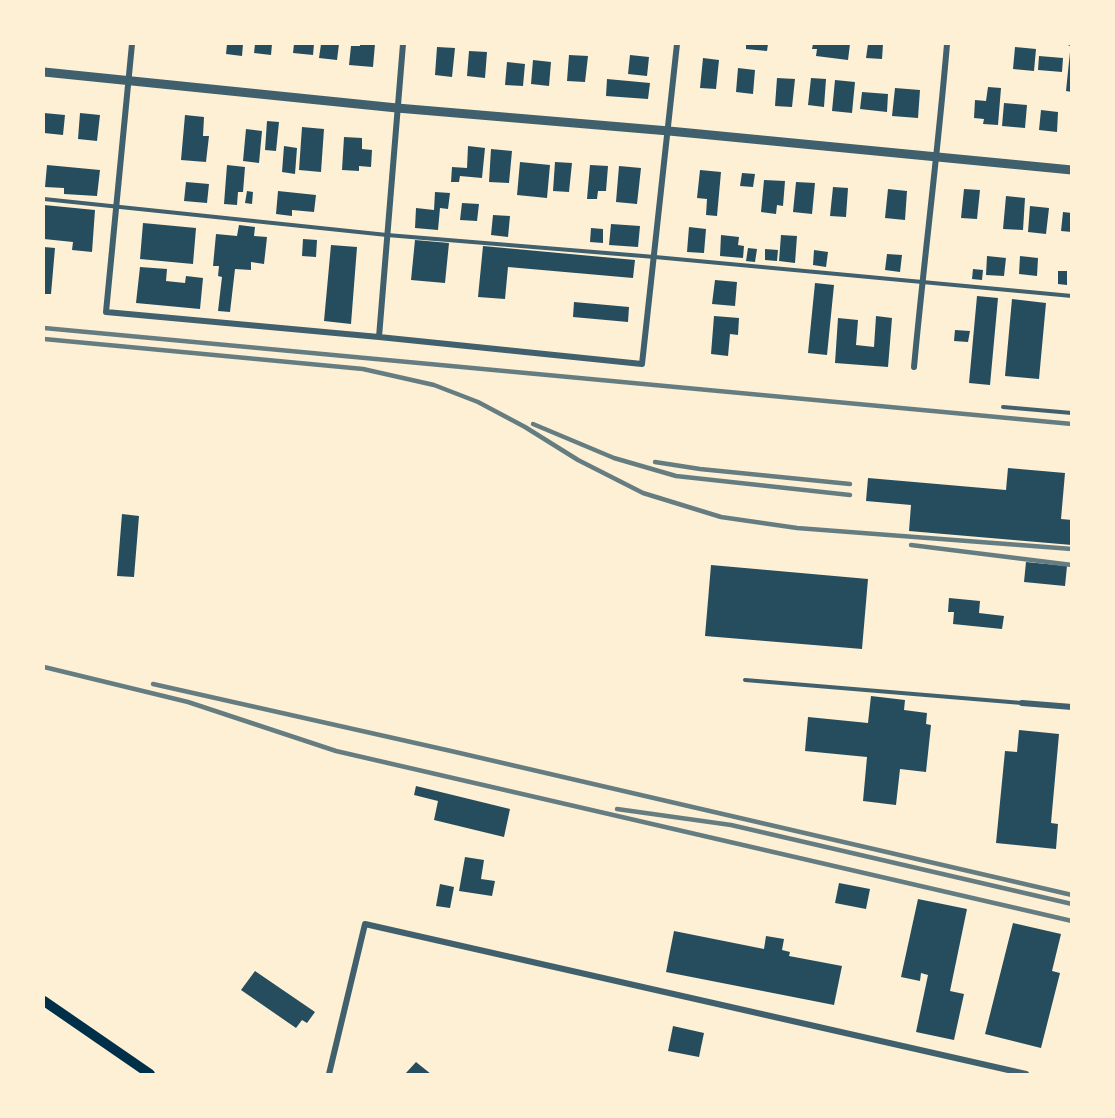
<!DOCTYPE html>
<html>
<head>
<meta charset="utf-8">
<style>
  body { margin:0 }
  #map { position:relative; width:1115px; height:1118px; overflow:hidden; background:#fdf0d5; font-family:"Fira Sans",sans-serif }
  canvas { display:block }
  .frame { position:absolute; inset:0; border:45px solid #fdf0d5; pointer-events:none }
</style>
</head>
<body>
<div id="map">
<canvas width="1115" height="1118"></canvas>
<div class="frame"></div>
</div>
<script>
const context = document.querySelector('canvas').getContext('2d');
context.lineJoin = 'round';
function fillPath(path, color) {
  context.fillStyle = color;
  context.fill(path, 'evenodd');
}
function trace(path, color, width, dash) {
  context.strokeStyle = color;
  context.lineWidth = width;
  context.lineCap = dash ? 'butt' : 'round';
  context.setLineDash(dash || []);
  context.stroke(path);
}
const building = new Path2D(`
  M227,44H243L242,56L226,54Z
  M255,44H272L271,55L254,53Z
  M294,44H314L313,55L293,53Z
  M321,44H339L337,60L319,58Z
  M360,44H375L373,67L349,65L351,46H360Z
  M746,44H768L767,51L746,49Z
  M813,44H850L848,60L816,56L817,49H812Z
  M868,44H883L882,59L866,58Z
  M437,47L455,48L452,77L435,75Z
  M1015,47L1036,49L1034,71L1013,69Z
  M469,51L487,52L485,78L467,76Z
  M1070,52H1072V92L1066,91Z
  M569,55L588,56L585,82L567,81Z
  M630,55L649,57L647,76L628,74Z
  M1039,56L1063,58L1062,72L1038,70Z
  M703,58L719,60L716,89L700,88Z
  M533,60L551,62L549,86L531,84Z
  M507,62L525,64L523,86L505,85Z
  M738,68L755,70L753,94L736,92Z
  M777,78L795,79L792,107L775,106Z
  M811,78L826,79L824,107L808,105Z
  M607,79L650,83L648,99L606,96Z
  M835,80L855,82L852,113L832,111Z
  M988,87L1001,88L998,125L983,124L984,119L974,118L975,100L986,101Z
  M895,88L920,90L918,118L892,116Z
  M862,92L888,94L887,112L860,109Z
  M1004,103L1027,105L1025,128L1002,126Z
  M1041,110L1058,112L1057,132L1039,130Z
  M44,113L65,115L63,135L44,133Z
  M80,113L100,115L97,141L78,139Z
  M185,115L204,117L203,136H209L206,162L181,160Z
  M267,121L279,122L276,151L265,150Z
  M302,127L324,129L321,172L299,170Z
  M246,129L262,131L259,163L243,161Z
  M344,137L362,138V149L372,150L371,167L359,166V171L342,170Z
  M284,146L297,148L295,174L282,172Z
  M468,146L485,148L482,178L460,176L459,182H451L452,167L467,168Z
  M491,149L512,151L509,183L489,182Z
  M520,162L550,165L547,198L517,195Z
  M555,162L572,163L569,192L553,191Z
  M47,165L100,170L97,196L64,194V188L45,187Z
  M227,165L245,167L243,192H238L237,205L224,204Z
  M590,165L608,166L606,191H598L597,199H587Z
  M619,166L641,168L637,204L616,202Z
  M700,170L721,172L717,216L706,215L707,199L697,198Z
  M742,173L755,174L753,187L740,186Z
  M764,180L785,181L783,206L777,205L776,214L761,212Z
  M186,182L209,184L207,203L184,201Z
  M796,182L815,183L812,214L793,212Z
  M833,187L848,188L846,217L830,216Z
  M888,189L907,191L905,220L885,218Z
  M964,189L980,190L977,219L961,218Z
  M247,191L253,192L252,204L245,203Z
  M278,191L316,195L314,212L292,210V216L276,214Z
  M435,192L450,193L448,209L440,208L438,230L415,228L416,208L434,210Z
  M1006,196L1025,198L1023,230L1003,229Z
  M462,203L479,204L477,221L460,220Z
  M44,205L95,210L92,252L72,250L73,242L44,239Z
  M1030,206L1049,208L1046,234L1028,232Z
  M1063,212L1072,213V232L1061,231Z
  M493,215L510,216L508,237L491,235Z
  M143,223L196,228L193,264L140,259Z
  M611,224L640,226L638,247L609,245Z
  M239,225L255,227L254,236L267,237L264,264L251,262V270L235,269L230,312L218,311L222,277L218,276L219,266H213L216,234L237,236Z
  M689,227L706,229L704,253L687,252Z
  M591,228L603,229V243L590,242Z
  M721,235L739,237L738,245L744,246L743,258L720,256Z
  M781,235L797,236L795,263L779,261Z
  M303,239L317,240L316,257L302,256Z
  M415,240L449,243L445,283L411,280Z
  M331,245L357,247L351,324L324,321Z
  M483,246L635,260L633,278L508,267L505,299L478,297Z
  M44,247L55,248L51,294H44Z
  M748,248L757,249L755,262L746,261Z
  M765,249L778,250L777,261L765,260Z
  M814,250L828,252L826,267L813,265Z
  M887,254L902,255L900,272L885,270Z
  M987,256L1006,258L1004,276L986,275Z
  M1020,256L1038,258L1037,276L1019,274Z
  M140,267L167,269L166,281L185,283L186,276L203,278L200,309L136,303Z
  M973,269L983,270L982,280L972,279Z
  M1058,271H1067V285L1058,284Z
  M715,280L737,282L735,306L712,304Z
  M815,283L834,285L827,355L808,353Z
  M977,296L998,298L990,385L969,383Z
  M1012,299L1046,303L1039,379L1005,376Z
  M574,302L629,307L628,322L573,317Z
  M714,316L739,318L738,335L730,334L728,356L711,354Z
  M876,316L892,318L888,367L835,363L838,318L858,320L856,345L874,347Z
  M955,330L970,331L968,342L954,341Z
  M1008,468L1065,473L1061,519L1072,520V545L909,531L911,505L866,501L868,478L1006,490Z
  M122,514L139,516L134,577L117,576Z
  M1026,562L1067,566L1065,586L1024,582Z
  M711,565L868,579L862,649L705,636Z
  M949,598L980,601L979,613L1004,616L1002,629L953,624L954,612H948Z
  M871,696L905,700L904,710L927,713L926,724L931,725L926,772L900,769L896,805L863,801L867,757L805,751L808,717L868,723Z
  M1019,730L1059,734L1051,823L1058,824L1056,849L996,843L1005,751L1017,752Z
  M416,786L510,809L504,837L434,820L438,801L414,795Z
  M465,857L484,860L481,879L495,881L492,896L459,891Z
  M839,883L870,889L866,909L835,903Z
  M440,884L454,887L450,908L436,906Z
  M918,899L967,909L950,991L964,994L954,1040L916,1032L928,975L921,973L920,981L901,977Z
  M1013,923L1061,934L1052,971L1060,973L1041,1048L985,1034Z
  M674,931L764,949L766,936L784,939L782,950L790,952L789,956L842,966L834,1005L666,972Z
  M255,971L315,1012L307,1023L302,1020L296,1028L241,990Z
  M673,1026L704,1033L699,1057L668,1051Z
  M416,1062L431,1074H405Z`);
const service = new Path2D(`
  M1070,44H1072
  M44,199L387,235L655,257L1072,296
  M1003,407L1072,413
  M745,680L1022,703`);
const minor = new Path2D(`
  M132,44L106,312L379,337L642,364L677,44
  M379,337L403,44
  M914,367C924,259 938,152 947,44
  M1022,703L1072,707
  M329,1074L365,924L1026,1074`);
const tertiary = new Path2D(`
  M44,72L397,108L669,131L1072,170`);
const primary = new Path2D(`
  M44,1001L150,1074`);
const rail = new Path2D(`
  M44,328L1072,424
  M44,339L363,369L434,385L478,402L525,427L578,460L643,493L721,517L797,528L1072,549
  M533,424L614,458L676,476L850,495
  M655,462L700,469L850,484
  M911,545L1072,565
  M44,667L188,702L336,751L1072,921
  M153,684L451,751L1072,895
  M617,809L731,825L1072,904`);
fillPath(building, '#264d5e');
trace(service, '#3f606c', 4);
trace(minor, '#3f606c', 6);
trace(tertiary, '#3f606c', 9);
trace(primary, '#003049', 10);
trace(rail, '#657d81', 4.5);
</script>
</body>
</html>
